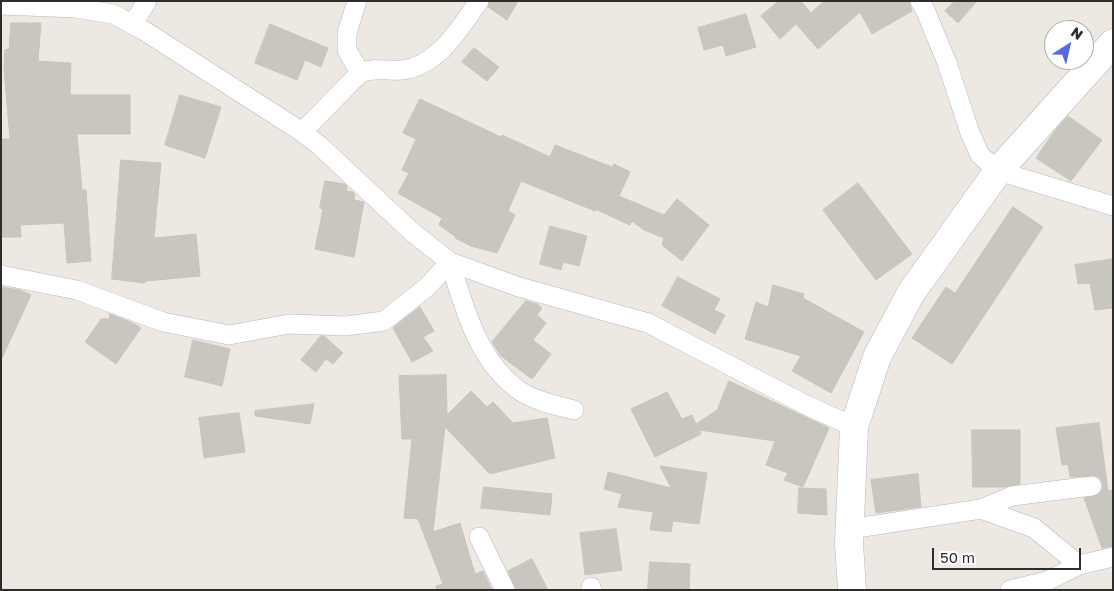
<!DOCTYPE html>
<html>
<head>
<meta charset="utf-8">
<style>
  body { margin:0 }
  #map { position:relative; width:1114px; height:591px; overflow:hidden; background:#ede8e1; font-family:"Golos Text",sans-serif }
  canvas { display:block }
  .frame { position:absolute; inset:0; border:2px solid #2d2d2d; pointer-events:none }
  .north { position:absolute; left:1044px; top:20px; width:50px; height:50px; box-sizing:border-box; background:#fff; border:1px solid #ababab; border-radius:50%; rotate:35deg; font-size:14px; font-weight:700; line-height:20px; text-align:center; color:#2d2d2d }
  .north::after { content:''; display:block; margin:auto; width:18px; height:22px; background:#5569e5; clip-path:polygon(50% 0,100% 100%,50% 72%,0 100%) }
  .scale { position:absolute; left:932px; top:548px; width:149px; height:22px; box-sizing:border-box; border:2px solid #2d2d2d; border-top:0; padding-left:6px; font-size:15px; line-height:18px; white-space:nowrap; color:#2d2d2d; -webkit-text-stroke:4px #fff; paint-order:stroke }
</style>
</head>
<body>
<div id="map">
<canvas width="1114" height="591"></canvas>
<div class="frame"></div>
<div class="north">N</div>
<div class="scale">50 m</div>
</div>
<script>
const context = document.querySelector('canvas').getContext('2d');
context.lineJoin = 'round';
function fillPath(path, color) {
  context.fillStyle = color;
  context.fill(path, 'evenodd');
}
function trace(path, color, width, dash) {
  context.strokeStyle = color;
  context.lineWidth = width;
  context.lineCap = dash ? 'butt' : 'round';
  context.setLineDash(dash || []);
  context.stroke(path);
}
const building = new Path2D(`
  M490,1H518L507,20L488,7Z
  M779,1H801L811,13L824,1H909L912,11L872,34L860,12L818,49L796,24L780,39L761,16Z
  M955,1H977L958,23L945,11Z
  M746,14L756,47L726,56L723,45L704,50L698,28Z
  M11,23H41L38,61L71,63L70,95H130V134H77L82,190H86L91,261L67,263L64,223L20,225L21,237H1V139H10L4,69L5,50L9,49Z
  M270,24L328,48L321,67L305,60L297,80L255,63Z
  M474,48L499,67L487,81L462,62Z
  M180,95L221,107L205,158L165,145Z
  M420,99L501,137L502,135L550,157L555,145L612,167L614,164L630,172L619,196L664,215L677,199L709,225L682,261L662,245L664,238L644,230L632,221L630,225L595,209V211L521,181L508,211L515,215L497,253L471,246L455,238L456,237L439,225L442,218L398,193L409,173L402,170L416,139L403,133Z
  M1068,116L1102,140L1071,181L1036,158L1054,132Z
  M121,160L161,163L154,238L196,234L200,276L146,281L145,283L112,279Z
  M325,181L345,184L347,186L346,191L353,192L355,195L354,200L364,202L354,257L315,249L323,209L320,208Z
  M858,183L912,254L876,280L823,210Z
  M1013,207L1043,227L952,364L912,338L946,287L955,293Z
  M550,226L587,236L579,266L563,262L561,270L540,264Z
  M1113,259V308L1095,310L1090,283L1078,284L1075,265Z
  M678,277L720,299L714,310L725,315L715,334L662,306Z
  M773,285L804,294L803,298L864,332L831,393L792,371L801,356L745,339L756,302L768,307Z
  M1,287L20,290L31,295L1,360Z
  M526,301L537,304L542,308L537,315L546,323L533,340L551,354L532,379L501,356L492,342Z
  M420,307L434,331L423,337L433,351L412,362L393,328Z
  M110,314L133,323L141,328L116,364L85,342L101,319H109Z
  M321,336H324L343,353L333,364L326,359L316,372L301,360Z
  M193,340L230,349L222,386L185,377Z
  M446,375L447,415L471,391L487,407L493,402L513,423L547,418L555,458L490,474L445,427L433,532L460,523L475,574L483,571L492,590H436V586L443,584L418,519L404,518L412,439H402L399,376Z
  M729,381L829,428L803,487L784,480L788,473L766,465L775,441L699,430L701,434L655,457L631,409L667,392L682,419L692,415L696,424L717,410Z
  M314,404L310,424L255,416V411Z
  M239,413L245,452L204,458L199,418Z
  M1099,423L1108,491L1113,490V546L1102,548L1084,498L1098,495L1102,490L1103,484L1101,479L1096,476L1070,477L1068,464L1062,465L1056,428Z
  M972,430H1020V484L1004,487H973Z
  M660,466L707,473L699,524L673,521L671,532L650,530L653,512L618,507L622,494L604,489L608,472L671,488Z
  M918,474L921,507L876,513L871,480Z
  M484,487L552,494L550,515L481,508Z
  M799,488L826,489L827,515L798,513Z
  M616,529L622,570L585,575L580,533Z
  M532,559L548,590H516L508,571Z
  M650,562L690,564L689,590H648Z`);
const street = new Path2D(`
  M357,1L347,33V50L360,73
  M920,1L926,12L947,63L970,133L980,155L998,171L1113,206
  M1,5L76,8L113,14L143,30L302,132L320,146L412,232L450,262L519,287L648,323L802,403L854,427
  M133,24L147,1
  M302,132L360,73C374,67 388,71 402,70C438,66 460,28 479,1
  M450,262C464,307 478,362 520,391C535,401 556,405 574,410
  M1,275L77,290L163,322L229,335L289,324L346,326L384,321L427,287L450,262
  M981,509L1034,528L1079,565
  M850,529L981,509L1012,496L1092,486
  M479,537L505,590
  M591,587L592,590
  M1010,590L1047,581L1079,565L1113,557`);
const secondary = new Path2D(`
  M852,590L849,543L854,427L877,357L911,293L998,171L1113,43`);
fillPath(building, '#c9c6bf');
trace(building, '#c8c4bb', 1);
trace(street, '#b5b6bf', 20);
trace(secondary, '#b5b6bf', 29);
trace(street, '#fff', 19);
trace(secondary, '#fff', 28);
</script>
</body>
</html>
